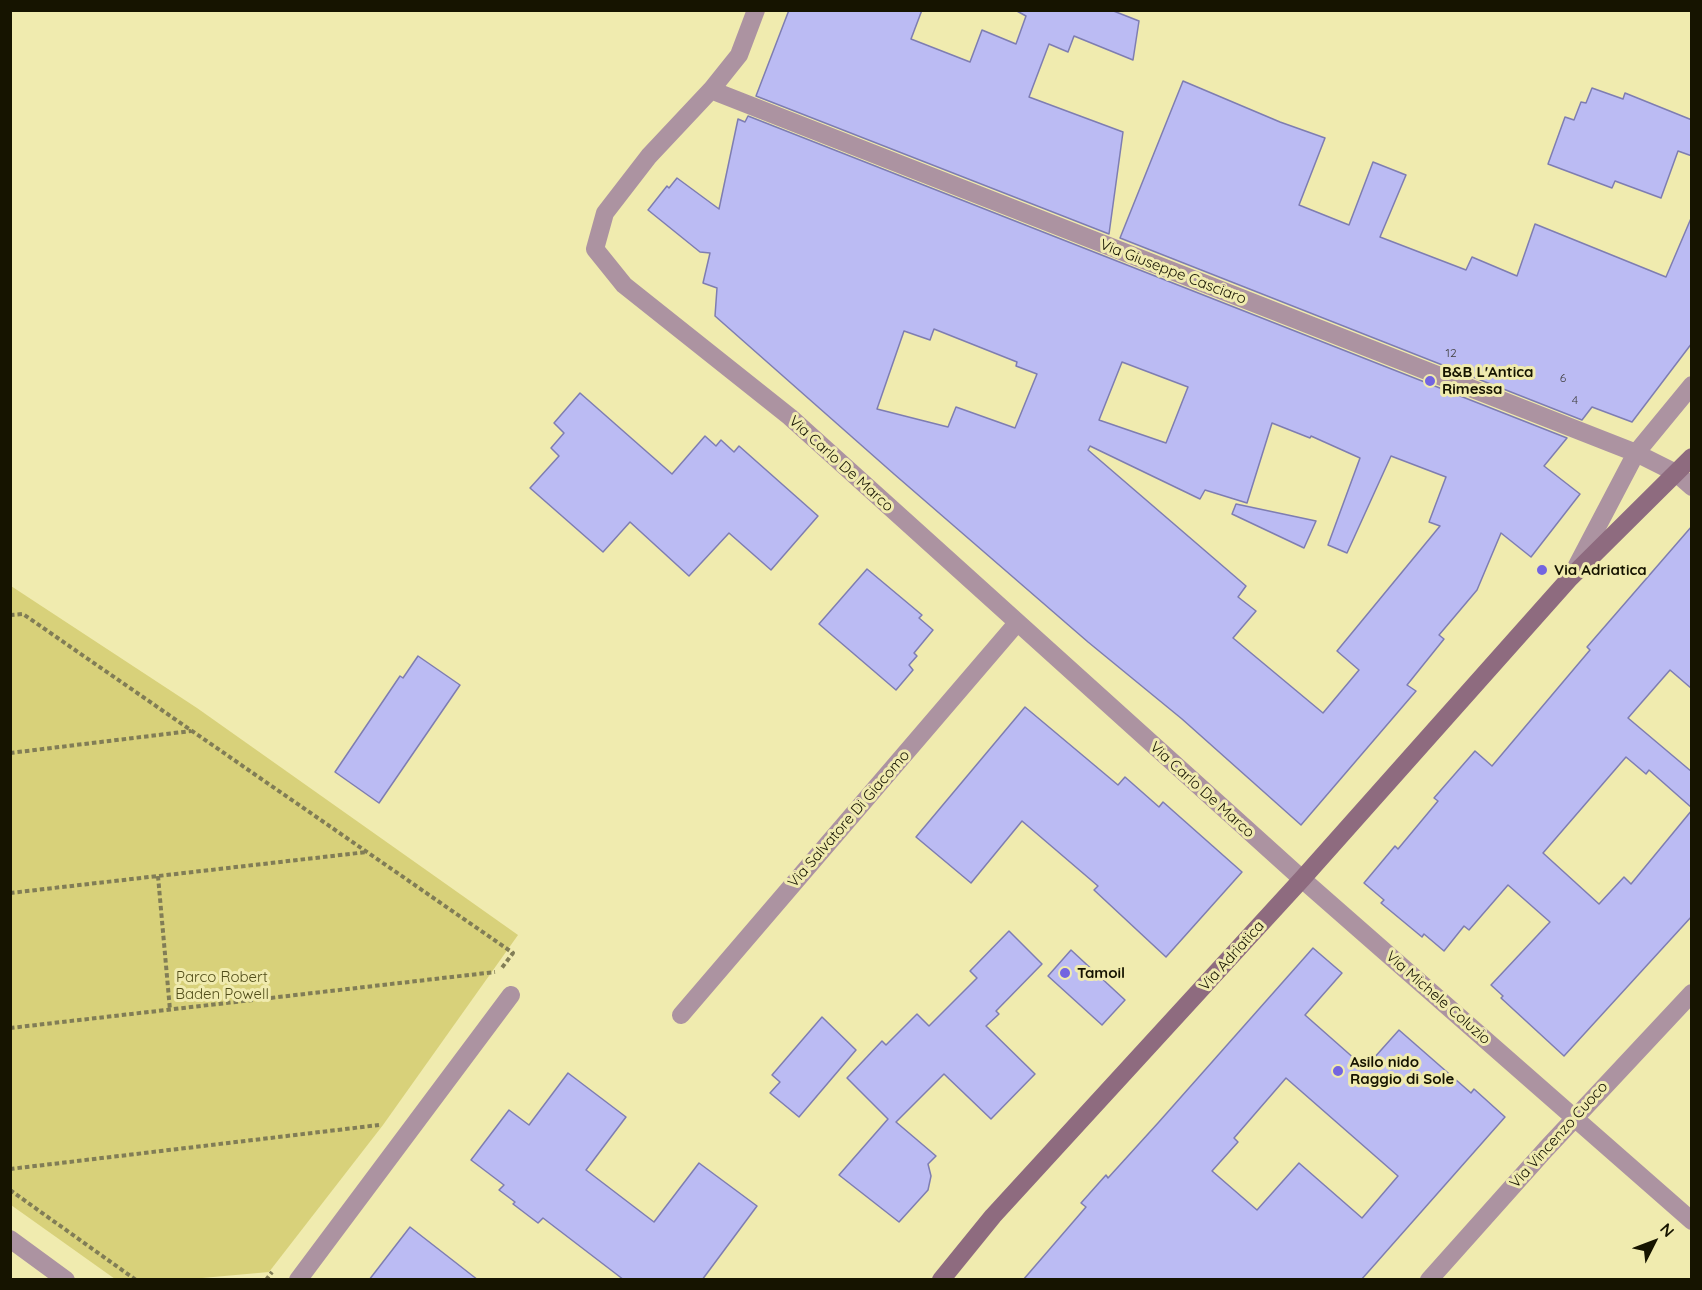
<!DOCTYPE html>
<html>
<head>
<meta charset="utf-8">
<style>
  body { margin:0 }
  #map { position:relative; width:1702px; height:1290px; overflow:hidden; background:#f0ebaf; font-family:Quicksand,sans-serif }
  canvas { display:block }
  .frame { position:absolute; inset:0; border:12px solid #161400; pointer-events:none }
  .north { position:absolute; left:1624px; top:1212px; width:60px; height:60px; -webkit-text-stroke:4px #f0ebaf; paint-order:stroke; rotate:48deg; font-size:16px; font-weight:700; line-height:24px; text-align:center; color:#161400 }
  .north::after { content:''; display:block; margin:auto; width:21px; height:27px; background:#161400; clip-path:polygon(50% 0,100% 100%,50% 72%,0 100%) }
</style>
</head>
<body>
<div id="map">
<canvas width="1702" height="1290"></canvas>
<div class="frame"></div>
<div class="north">N</div>
</div>
<script>
const context = document.querySelector('canvas').getContext('2d');
context.lineJoin = 'round';
function fillPath(path, color) {
  context.fillStyle = color;
  context.fill(path, 'evenodd');
}
function trace(path, color, width, dash) {
  context.strokeStyle = color;
  context.lineWidth = width;
  context.lineCap = dash ? 'butt' : 'round';
  context.setLineDash(dash || []);
  context.stroke(path);
}
function drawText(font, color, halo, rows, align = 'center') {
  context.font = font + ' Quicksand,sans-serif';
  context.lineWidth = 6;
  context.setLineDash([]);
  context.textBaseline = 'middle';
  context.strokeStyle = halo;
  context.fillStyle = color;
  for (const [text, x, y, turn = 0] of rows) {
    context.save();
    context.translate(x, y);
    context.rotate((+turn || 0) * Math.PI / 180);
    context.textAlign = isNaN(turn) ? turn : align;
    if (halo) context.strokeText(text, 0, 0);
    context.fillText(text, 0, 0);
    context.restore();
  }
}
const green = new Path2D(`
  M11,586L197,708L518,935L383,1125L269,1272L191,1279H115L11,1205Z`);
const building = new Path2D(`
  M789,10H922L911,39L970,62L982,30L1016,44L1026,16L1015,10H1111L1139,21L1133,60L1074,36L1068,52L1049,44L1029,97L1123,132L1109,234L756,96Z
  M1183,81L1280,122L1325,138L1299,205L1349,225L1373,162L1406,175L1380,237L1466,270L1472,257L1517,276L1535,224L1666,277L1692,216V343L1632,422L1592,407L1582,420L1120,238Z
  M1592,88L1623,99L1625,93L1692,120V156L1678,151L1661,198L1615,181L1612,188L1548,164L1565,117L1574,120L1581,102L1586,103Z
  M748,116L1567,438L1544,466L1580,494L1531,557L1501,533L1477,590L1439,635L1444,639L1407,685L1416,691L1301,825L1182,719L1088,642L894,474L715,316L717,288L703,283L710,253L700,252L648,210L667,186L669,188L677,178L719,209L738,119L745,122ZM934,329L1017,362L1016,366L1037,374L1015,428L956,407L948,427L877,409L904,331L930,340ZM1122,362L1188,387L1166,443L1099,420ZM1272,423L1310,438L1311,436L1360,458L1328,545L1347,553L1391,456L1446,477L1429,522L1440,526L1337,651L1359,670L1323,713L1233,638L1256,611L1238,597L1246,586L1088,450L1090,446L1200,499L1205,490L1247,503Z
  M580,393L672,474L705,436L716,446L721,440L734,452L739,446L818,516L771,570L729,533L689,576L630,522L603,552L530,488L559,456L551,448L564,433L554,423Z
  M1236,504L1316,521L1304,548L1232,514Z
  M1692,526V689L1670,670L1628,718L1692,772V808L1649,770L1646,774L1626,757L1543,853L1599,904L1624,877L1631,884L1692,810V916L1564,1056L1501,998L1503,996L1491,985L1550,922L1508,885L1469,930L1464,926L1444,951L1424,934L1422,937L1381,903L1384,900L1364,883L1395,846L1398,849L1438,801L1434,798L1475,751L1492,766L1590,650L1587,647Z
  M867,569L922,615L919,618L933,630L914,653L917,656L909,665L913,670L896,690L819,624Z
  M418,656L460,685L379,803L335,772L400,676L403,678Z
  M1025,707L1118,785L1125,777L1159,807L1163,802L1242,872L1166,957L1094,890L1098,886L1022,821L971,883L916,837Z
  M1009,931L1042,964L996,1011L999,1014L986,1026L1035,1074L991,1119L944,1074L896,1122L936,1156L928,1164L931,1176L928,1190L899,1222L839,1175L888,1119L847,1078L882,1041L886,1045L917,1014L929,1026L977,978L970,971Z
  M1313,948L1342,973L1305,1015L1365,1068L1399,1030L1471,1093L1474,1089L1505,1117L1361,1280H1023L1086,1207L1081,1203L1106,1175L1108,1178L1158,1123ZM1286,1078L1398,1176L1362,1218L1299,1163L1257,1210L1212,1171L1238,1142L1234,1138Z
  M1071,950L1125,1000L1102,1025L1048,976Z
  M822,1017L856,1050L799,1117L770,1093L780,1082L772,1075Z
  M568,1073L626,1117L586,1170L654,1222L699,1163L757,1206L702,1280H624L543,1218L538,1223L513,1204L515,1202L499,1190L504,1185L471,1160L509,1110L529,1125Z
  M410,1227L478,1280H369Z`);
const path = new Path2D(`
  M10,615L23,614L513,953L501,969
  M10,753L191,731
  M158,876L170,1010
  M10,893L367,852
  M10,1028L495,972
  M10,1169L379,1125
  M10,1190L136,1280
  M266,1280L272,1272`);
const street = new Path2D(`
  M756,10L739,55L711,90L649,156L605,213L595,249L624,285L790,417L1302,879L1692,1221
  M711,90L1636,453L1676,473L1692,487
  M1573,573L1636,453L1692,385
  M681,1015L1017,623
  M10,1239L66,1280
  M298,1280L511,995
  M1429,1280L1546,1149L1692,993`);
const secondary = new Path2D(`
  M941,1280L993,1216L1302,879L1570,578L1692,457`);
const markers = [
  [1430,381,6,"#7365e0"],
  [1542,570,6,"#7365e0"],
  [1065,973,6,"#7365e0"],
  [1338,1071,6,"#7365e0"]
];
const numberNames = [
  ["12",1451,353],
  ["6",1563,378],
  ["4",1575,400]
];
const streetNames = [
  ["Via Giuseppe Casciaro",1173,272,21],
  ["Via Carlo De Marco",841,464,42],
  ["Via Carlo De Marco",1202,790,42],
  ["Via Salvatore Di Giacomo",849,819,-49],
  ["Via Adriatica",1232,956,-48],
  ["Via Michele Coluzio",1438,998,41],
  ["Via Vincenzo Cuoco",1559,1135,-48]
];
const poiNames = [
  ["B&B L'Antica",1442,372],
  ["Rimessa",1442,389],
  ["Via Adriatica",1554,570],
  ["Tamoil",1077,973],
  ["Asilo nido",1350,1062],
  ["Raggio di Sole",1350,1079]
];
const parkNames = [
  ["Parco Robert",222,977],
  ["Baden Powell",222,994]
];
fillPath(green, '#d8d17a');
fillPath(building, '#bbbbf3');
trace(building, '#7e7db1', 1.5);
trace(path, '#817d56', 4, [4.5, 3]);
trace(street, '#ac93a1', 18);
trace(secondary, '#8e6b7f', 18);
for (const [x, y, r, color] of markers) {
  const dot = new Path2D();
  dot.arc(x, y, r, 0, 2 * Math.PI);
  context.fillStyle = color;
  context.fill(dot);
  trace(dot, '#f0ebaf', 2);
}
drawText('12px', '#3f3e3d', null, numberNames);
drawText('15px', '#161400', '#f0ebaf', streetNames);
drawText('bold 15px', '#161400', '#f0ebaf', poiNames, 'left');
drawText('15px', '#514d19', '#f0ebaf', parkNames);
</script>
</body>
</html>
